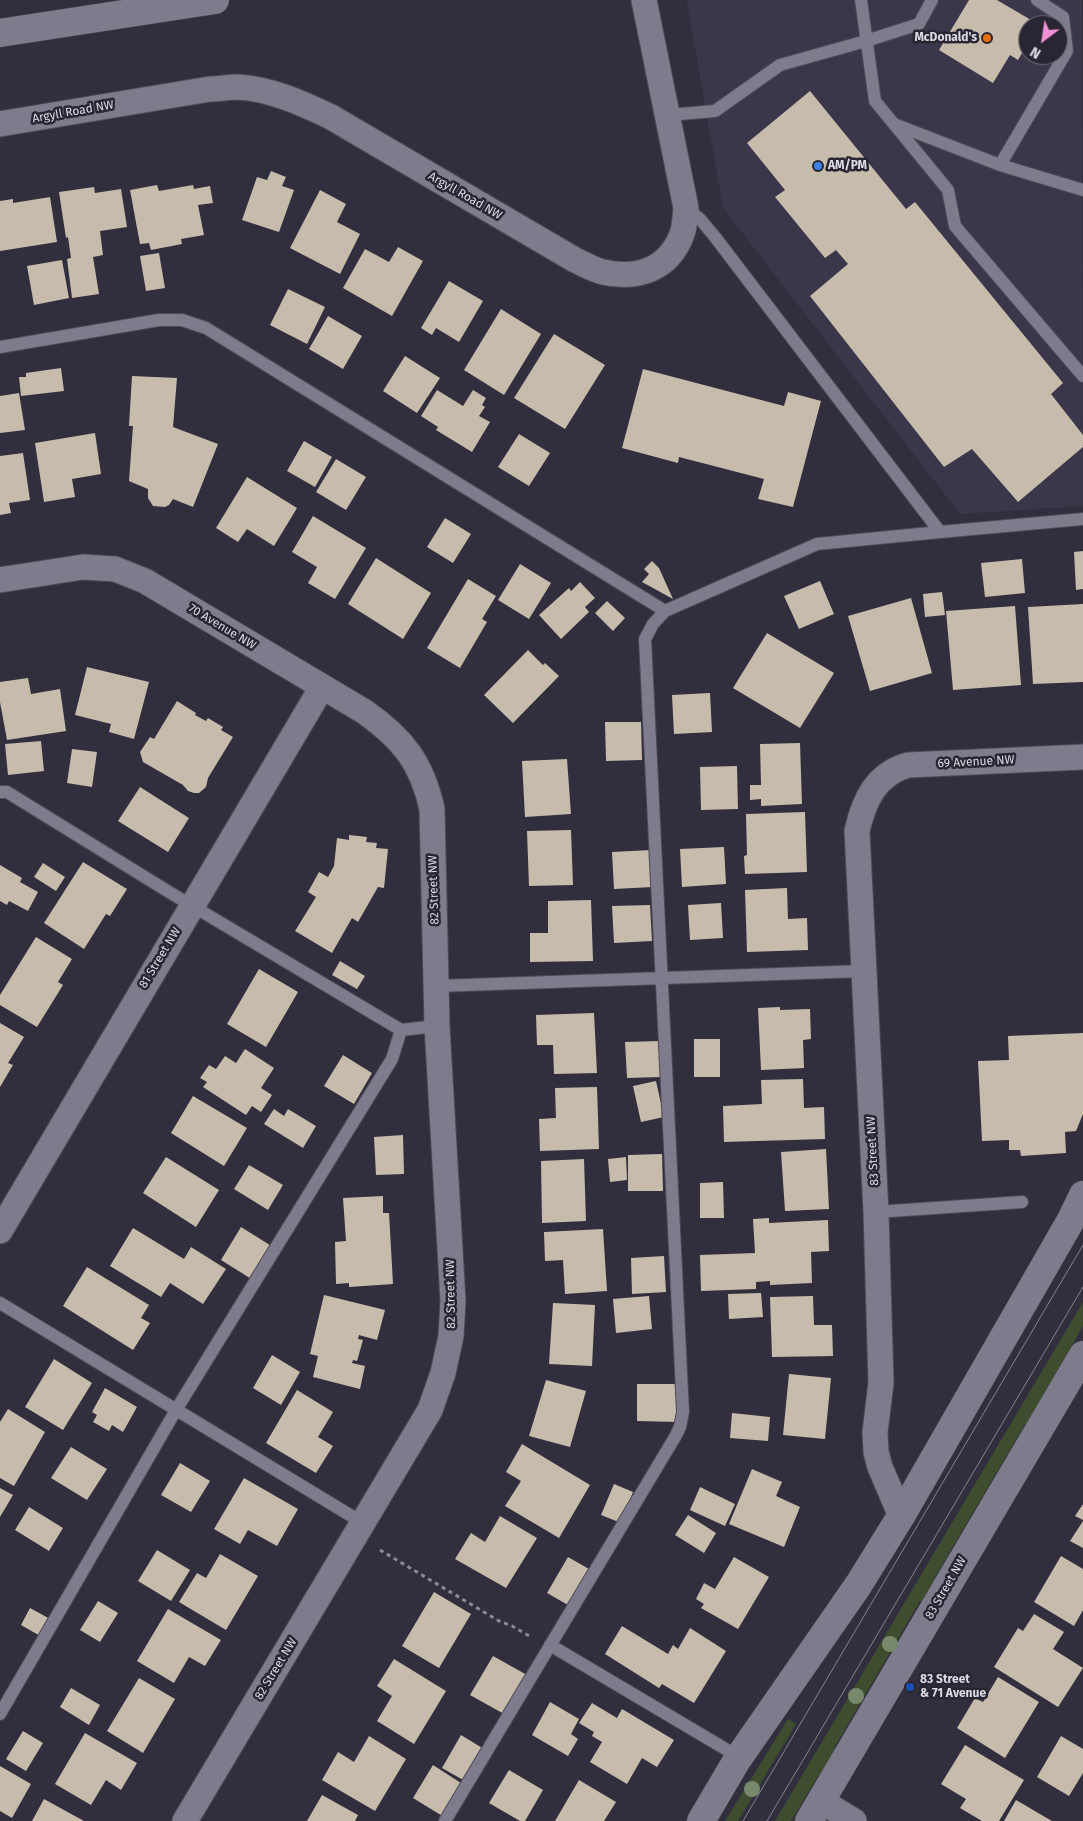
<!DOCTYPE html>
<html>
<head>
<meta charset="utf-8">
<style>
  body { margin:0 }
  #map { position:relative; width:1083px; height:1821px; overflow:hidden; background:#312f3e; font-family:"Fira Sans",sans-serif }
  canvas { display:block }
  .north { position:absolute; left:1018px; top:15px; width:50px; height:50px; box-sizing:border-box; background:#282633; border:1px solid #706e7a; border-radius:50%; rotate:211deg; font-size:14px; font-weight:700; line-height:20px; text-align:center; color:#dcdbe4 }
  .north::after { content:''; display:block; margin:auto; width:18px; height:22px; background:#f291d6; clip-path:polygon(50% 0,100% 100%,50% 72%,0 100%) }
</style>
</head>
<body>
<div id="map">
<canvas width="1083" height="1821"></canvas>
<div class="north">N</div>
</div>
<script>
const context = document.querySelector('canvas').getContext('2d');
context.lineJoin = 'round';
function fillPath(path, color) {
  context.fillStyle = color;
  context.fill(path, 'evenodd');
}
function trace(path, color, width, dash) {
  context.strokeStyle = color;
  context.lineWidth = width;
  context.lineCap = dash ? 'butt' : 'round';
  context.setLineDash(dash || []);
  context.stroke(path);
}
function drawText(font, color, halo, rows, align = 'center') {
  context.font = font + ' "Fira Sans",sans-serif';
  context.lineWidth = 5;
  context.setLineDash([]);
  context.textBaseline = 'middle';
  context.strokeStyle = halo;
  context.fillStyle = color;
  for (const [text, x, y, turn = 0] of rows) {
    context.save();
    context.translate(x, y);
    context.rotate((+turn || 0) * Math.PI / 180);
    context.textAlign = isNaN(turn) ? turn : align;
    if (halo) context.strokeText(text, 0, 0);
    context.fillText(text, 0, 0);
    context.restore();
  }
}
const built = new Path2D(`
  M688,0H1082L1083,506L960,514L723,208L687,3ZM1028,25H1058V55H1028Z`);
const green = new Path2D(`
  M1083,1302V1326L1041,1399L1042,1402L1029,1424H1025L935,1577L938,1579L924,1603L920,1601L834,1748L835,1752L821,1775L818,1776L791,1821H775Z
  M788,1719L796,1724L738,1821H725Z`);
const building = new Path2D(`
  M969,0H997L1031,20L1024,31L1028,33V43L1018,60L1010,55L993,83L939,50Z
  M810,91L906,209L915,202L1063,383L1051,394L1083,435V447L1018,502L972,449L944,467L810,296L848,264L836,250L825,258L775,197L785,190L747,143Z
  M271,171L286,177L282,186L294,190L279,232L242,220L257,177L267,180Z
  M157,185L159,191L193,185L194,189L210,186L213,203L198,205L204,235L181,239L182,244L151,250L149,243L140,244L130,190Z
  M94,187L95,193L121,189L127,227L100,231L103,255L93,257L99,294L72,298L67,259L71,258L68,237L66,238L59,192Z
  M320,190L346,204L337,222L360,234L340,274L290,248Z
  M50,197L57,242L0,251V201L13,199V203Z
  M398,247L423,261L392,316L343,288L365,249L389,262Z
  M159,253L165,288L146,291L140,256Z
  M62,260L69,298L34,305L27,266Z
  M449,281L483,301L459,342L436,328L432,335L421,328Z
  M288,289L325,307L307,344L270,325Z
  M501,309L541,334L504,395L464,370Z
  M328,316L362,336L343,369L309,349Z
  M554,334L605,365L565,429L514,398Z
  M405,356L440,378L417,413L383,391Z
  M61,368L64,391L21,396L19,377H26V373Z
  M643,369L784,406L788,392L821,401L793,507L758,499L764,479L679,457L678,463L622,448Z
  M132,376L177,378L173,427L218,444L193,507L173,499L169,505L165,507L153,506L148,498V489L129,481L133,426H129Z
  M437,390L463,406L473,390L486,398L482,405L485,407L479,416L490,422L472,452L436,430L438,427L421,416Z
  M19,393L25,430L0,433V396Z
  M95,433L101,474L72,479L75,497L44,502L35,443Z
  M519,434L550,453L529,486L498,467Z
  M304,441L332,457L315,487L287,471Z
  M23,453L30,500L9,503L11,513L0,515V456Z
  M336,459L366,477L346,510L316,492Z
  M247,477L297,508L274,546L247,529L238,542L216,528Z
  M313,516L366,548L335,599L308,583L317,567L292,552Z
  M445,518L471,534L453,563L427,547Z
  M1083,551V589L1076,590L1074,552Z
  M376,558L431,593L403,639L348,604Z
  M1022,559L1025,593L985,597L981,563Z
  M652,561L659,568L673,599L642,582L649,574L644,569Z
  M520,564L551,583L529,619L498,600Z
  M468,579L496,596L482,619L487,622L460,668L427,648Z
  M820,581L834,614L799,629L784,596Z
  M580,582L595,598L585,607L589,612L561,639L539,615L569,588L571,591Z
  M942,592L945,615L925,617L923,594Z
  M911,598L932,673L870,691L848,616Z
  M607,601L625,618L613,631L595,613Z
  M1083,604V682L1033,684L1028,607Z
  M1015,606L1021,685L953,690L946,611Z
  M767,633L834,673L800,728L733,688Z
  M528,650L543,665L545,663L559,676L513,723L484,695Z
  M87,667L149,682L134,739L109,732L111,724L75,715Z
  M28,678L31,694L60,689L66,731L7,740L0,702V682Z
  M710,693L712,732L674,734L672,695Z
  M177,701L196,713L195,715L206,721L208,718L223,727L221,730L233,737L208,778L206,787L199,793H194L188,791L183,785L143,762L140,752L150,737L154,739Z
  M605,722H641L642,760L606,761Z
  M41,741L44,771L8,775L5,744Z
  M800,743L802,804L761,806V799L750,800V785H761L760,744Z
  M72,749L97,752L92,787L67,783Z
  M567,759L571,814L525,817L522,761Z
  M737,766L738,809L701,810L700,767Z
  M140,787L189,818L168,852L118,821Z
  M805,812L807,872L745,874L744,856L747,855L746,814Z
  M571,830L573,885L529,886L527,831Z
  M349,835L367,837L366,842L377,843L376,848L388,849L384,888L378,887L358,922L352,918L332,953L295,931L316,897L308,892L319,872L328,877L334,866L337,838L349,840Z
  M724,847L726,884L682,887L680,849Z
  M651,850L653,887L614,889L612,852Z
  M83,862L127,889L110,916L106,914L84,949L44,923Z
  M43,863L65,877L56,891L34,877Z
  M0,865L22,878L20,882L38,892L28,911L9,901L7,905L0,901Z
  M787,888L788,919L807,918L808,950L747,952L745,890Z
  M591,900L593,961L530,962V933H548V901Z
  M721,903L723,938L690,940L688,905Z
  M650,905L652,941L614,943L612,906Z
  M36,937L72,959L58,982L63,985L37,1027L0,1005V995Z
  M340,961L365,976L357,989L332,975Z
  M259,969L298,992L266,1047L227,1024Z
  M780,1007V1010L810,1009L811,1039L803,1040L804,1068L761,1070L758,1008Z
  M594,1013L597,1073L554,1074L553,1045H537L536,1015Z
  M0,1023L24,1037L8,1063L13,1065L0,1087Z
  M1083,1033V1114L1076,1131L1065,1132L1066,1153L1021,1156L1020,1150H1009V1140L982,1141L978,1061L1009,1060L1008,1036Z
  M694,1039H720V1077H694Z
  M660,1041L661,1077L627,1078L625,1042Z
  M245,1049L274,1068L261,1088L272,1095L261,1112L252,1106L246,1115L203,1087L207,1082L200,1078L209,1065L216,1069L225,1056L236,1063Z
  M343,1055L372,1073L354,1104L324,1086Z
  M803,1079L804,1108L824,1107L825,1139L724,1142L723,1106L762,1104L761,1080Z
  M656,1081L664,1117L641,1122L633,1086Z
  M597,1087L599,1149L540,1151L539,1119L556,1118L555,1088Z
  M193,1096L247,1128L224,1166L171,1133Z
  M274,1109L284,1116L288,1109L316,1126L303,1148L264,1124Z
  M403,1135L404,1174L376,1175L374,1137Z
  M826,1149L829,1209L785,1211L781,1152Z
  M662,1154L663,1191H628V1155Z
  M166,1157L219,1190L196,1227L143,1193Z
  M626,1157L627,1180L610,1182L608,1159Z
  M584,1159L586,1221L542,1223L541,1161Z
  M249,1165L283,1185L268,1210L234,1189Z
  M723,1182L724,1218H700V1183Z
  M383,1196V1213H389L393,1284L349,1287V1283L336,1284L335,1242L346,1241L343,1198Z
  M769,1218V1223L828,1220L829,1251L811,1252L812,1283L770,1285V1281L756,1282V1289L701,1291L700,1255L755,1253L753,1219Z
  M241,1227L273,1247L253,1280L221,1260Z
  M133,1228L184,1259L191,1247L226,1269L203,1304L170,1283L161,1297L110,1266Z
  M603,1229L607,1291L565,1294L563,1260L545,1261L544,1232Z
  M664,1256L666,1292L632,1294L631,1258Z
  M87,1267L149,1305L141,1318L150,1323L133,1350L63,1306Z
  M761,1293L763,1317L729,1319L728,1294Z
  M324,1295L385,1310L377,1340L359,1335L358,1339L363,1340L357,1361L353,1360L352,1363L365,1366L360,1389L313,1377L318,1356L310,1354Z
  M649,1296L652,1329L616,1333L613,1299Z
  M813,1296L814,1325H832L833,1356L772,1357L770,1297Z
  M553,1303L595,1305L592,1366L549,1364Z
  M272,1355L300,1372L281,1405L253,1388Z
  M54,1359L92,1383L63,1430L25,1407Z
  M789,1374L831,1378L825,1439L783,1435Z
  M546,1380L586,1391L570,1447L529,1436Z
  M637,1384H677V1422L637,1421Z
  M105,1388L137,1407L123,1432L112,1425L109,1431L93,1422L97,1415L92,1412Z
  M297,1390L333,1412L318,1437L333,1446L316,1473L266,1443Z
  M8,1409L45,1432L14,1486L0,1478V1422Z
  M732,1413L770,1417L768,1441L730,1438Z
  M522,1444L590,1485L559,1538L505,1506L521,1481L506,1472Z
  M71,1447L107,1469L87,1500L51,1478Z
  M180,1463L210,1481L191,1512L161,1495Z
  M752,1469L782,1482L776,1496L800,1507L784,1547L729,1524Z
  M244,1478L298,1509L277,1546L248,1530L240,1544L214,1529Z
  M614,1484L633,1492L621,1523L601,1515Z
  M700,1487L735,1504L725,1526L690,1510Z
  M0,1488L13,1495L0,1517Z
  M1083,1504V1520L1075,1516Z
  M29,1507L63,1528L49,1551L15,1530Z
  M688,1515L716,1533L704,1553L675,1535Z
  M500,1516L537,1538L506,1588L455,1559L471,1533L485,1542Z
  M1083,1521V1548L1070,1541Z
  M157,1550L190,1570L171,1601L138,1581Z
  M220,1554L258,1576L226,1630L179,1602L197,1573L206,1578Z
  M1061,1556L1083,1569V1610L1074,1626L1034,1602Z
  M568,1557L589,1569L568,1605L547,1593Z
  M734,1557L769,1577L738,1629L701,1608L704,1604L696,1599L704,1583L715,1589Z
  M434,1592L471,1614L439,1668L402,1646Z
  M98,1601L118,1613L100,1642L80,1630Z
  M30,1608L52,1620L42,1637L21,1625Z
  M168,1609L221,1640L205,1666L189,1657L174,1683L137,1661Z
  M1034,1614L1064,1632L1053,1649L1083,1668L1058,1707L994,1667L1018,1628L1023,1631Z
  M622,1626L668,1654L673,1645L678,1649L690,1628L726,1651L694,1703L662,1684L659,1688L605,1654Z
  M493,1656L527,1675L504,1714L470,1695Z
  M394,1659L446,1691L414,1744L377,1721L392,1696L377,1686Z
  M998,1677L1039,1702L1005,1758L957,1728L975,1698L983,1702Z
  M139,1678L175,1699L143,1753L107,1731Z
  M71,1688L100,1705L89,1725L60,1707Z
  M550,1702L579,1719L571,1734L578,1739L568,1756L532,1735Z
  M592,1703L617,1718L622,1709L674,1740L657,1767L642,1758L627,1784L590,1762L602,1742L592,1736L594,1732L579,1723Z
  M23,1731L43,1743L26,1771L6,1759Z
  M85,1733L137,1763L121,1790L106,1780L91,1805L55,1784Z
  M461,1735L484,1749L465,1781L442,1768Z
  M369,1736L406,1759L375,1811L322,1780L338,1752L354,1762Z
  M1061,1736L1083,1749V1773L1069,1796L1037,1777Z
  M965,1745L1024,1780L999,1821H982L960,1808L966,1799L941,1784Z
  M433,1765L464,1785L444,1817L413,1798Z
  M0,1766L31,1784L12,1818L0,1811Z
  M509,1770L543,1790L525,1821H520L489,1803Z
  M579,1780L616,1802L604,1821H555Z
  M322,1795L358,1815L355,1821H307Z
  M44,1799L84,1821H32Z
  M1016,1800L1052,1821H1004Z`);
const path = new Path2D(`
  M380,1550L499,1621L512,1626L531,1637`);
const service = new Path2D(`
  M861,0L875,101L948,190L955,226L1083,376
  M668,115L715,111L780,65L866,41L919,24L932,0
  M894,124L1000,165L1083,190
  M1000,165L1067,51L1063,17L1037,0
  M686,208L700,219L715,237L940,532
  M0,347L159,320H182L206,328L665,611
  M0,792H7L169,892L401,1030
  M437,986L863,971
  M876,1212L1022,1202
  M0,1303L363,1523
  M550,1645L739,1757
  M0,1714L176,1410L392,1059L401,1030L437,1026
  M445,1821L675,1437L680,1427L683,1412L645,639L653,624L665,611L817,544L940,532L1083,519`);
const minor = new Path2D(`
  M0,124L210,89C219,89 229,87 238,87C271,89 302,103 331,117L575,260C584,264 594,270 603,272C638,280 669,269 682,234C685,226 685,216 686,208L644,0
  M0,580L83,567L115,569L145,581L365,712C403,739 422,763 432,809L437,1026L453,1301L451,1336L443,1373L430,1410L185,1821
  M0,1231L322,687
  M901,1516L880,1467L876,1452L875,1432L881,1383L876,1212L857,831C864,800 876,774 908,765L1083,757
  M821,1801L854,1821`);
const secondary = new Path2D(`
  M0,33L215,0
  M701,1821L737,1760L859,1584L901,1516L1071,1220L1083,1195
  M809,1821L1083,1355`);
const tram = new Path2D(`
  M743,1821L1083,1245
  M767,1821L1083,1287`);
const trees = [
  [890,1644],
  [856,1696],
  [752,1789]
];
const markers = [
  [987,38,5,"#e8710a"],
  [818,166,5,"#3f7fe0"],
  [910,1687,5,"#1a4fb4"]
];
const poiNames = [
  ["McDonald's",977,38,"right"],
  ["AM/PM",828,166],
  ["83 Street",920,1680],
  ["& 71 Avenue",920,1694]
];
const streetNames = [
  ["Argyll Road NW",73,112,-10],
  ["Argyll Road NW",465,196,30],
  ["70 Avenue NW",222,627,31],
  ["69 Avenue NW",976,762,-3],
  ["82 Street NW",434,890,-92],
  ["81 Street NW",160,958,-59],
  ["83 Street NW",873,1151,-93],
  ["82 Street NW",451,1294,-91],
  ["83 Street NW",946,1588,-60],
  ["82 Street NW",276,1669,-59]
];
fillPath(built, '#3a374b');
fillPath(green, '#3f4d2f');
fillPath(building, '#c7bcac');
trace(service, '#4c4a56', 14);
trace(minor, '#4c4a56', 27);
trace(secondary, '#4c4a56', 29);
trace(path, '#8a8995', 3, [4, 4]);
trace(service, '#7d7b8c', 12);
trace(minor, '#7d7b8c', 25);
trace(secondary, '#7d7b8c', 28);
trace(tram, '#858390', 1);
context.fillStyle = '#79896c';
for (const [x, y] of trees) {
  context.beginPath();
  context.arc(x, y, 8, 0, 2 * Math.PI);
  context.fill();
}
for (const [x, y, r, color] of markers) {
  const dot = new Path2D();
  dot.arc(x, y, r, 0, 2 * Math.PI);
  context.fillStyle = color;
  context.fill(dot);
  trace(dot, '#282633', 2);
}
drawText('bold 12px', '#dcdbe4', '#282633', poiNames, 'left');
drawText('12px', '#dcdbe4', '#282633', streetNames);
</script>
</body>
</html>
